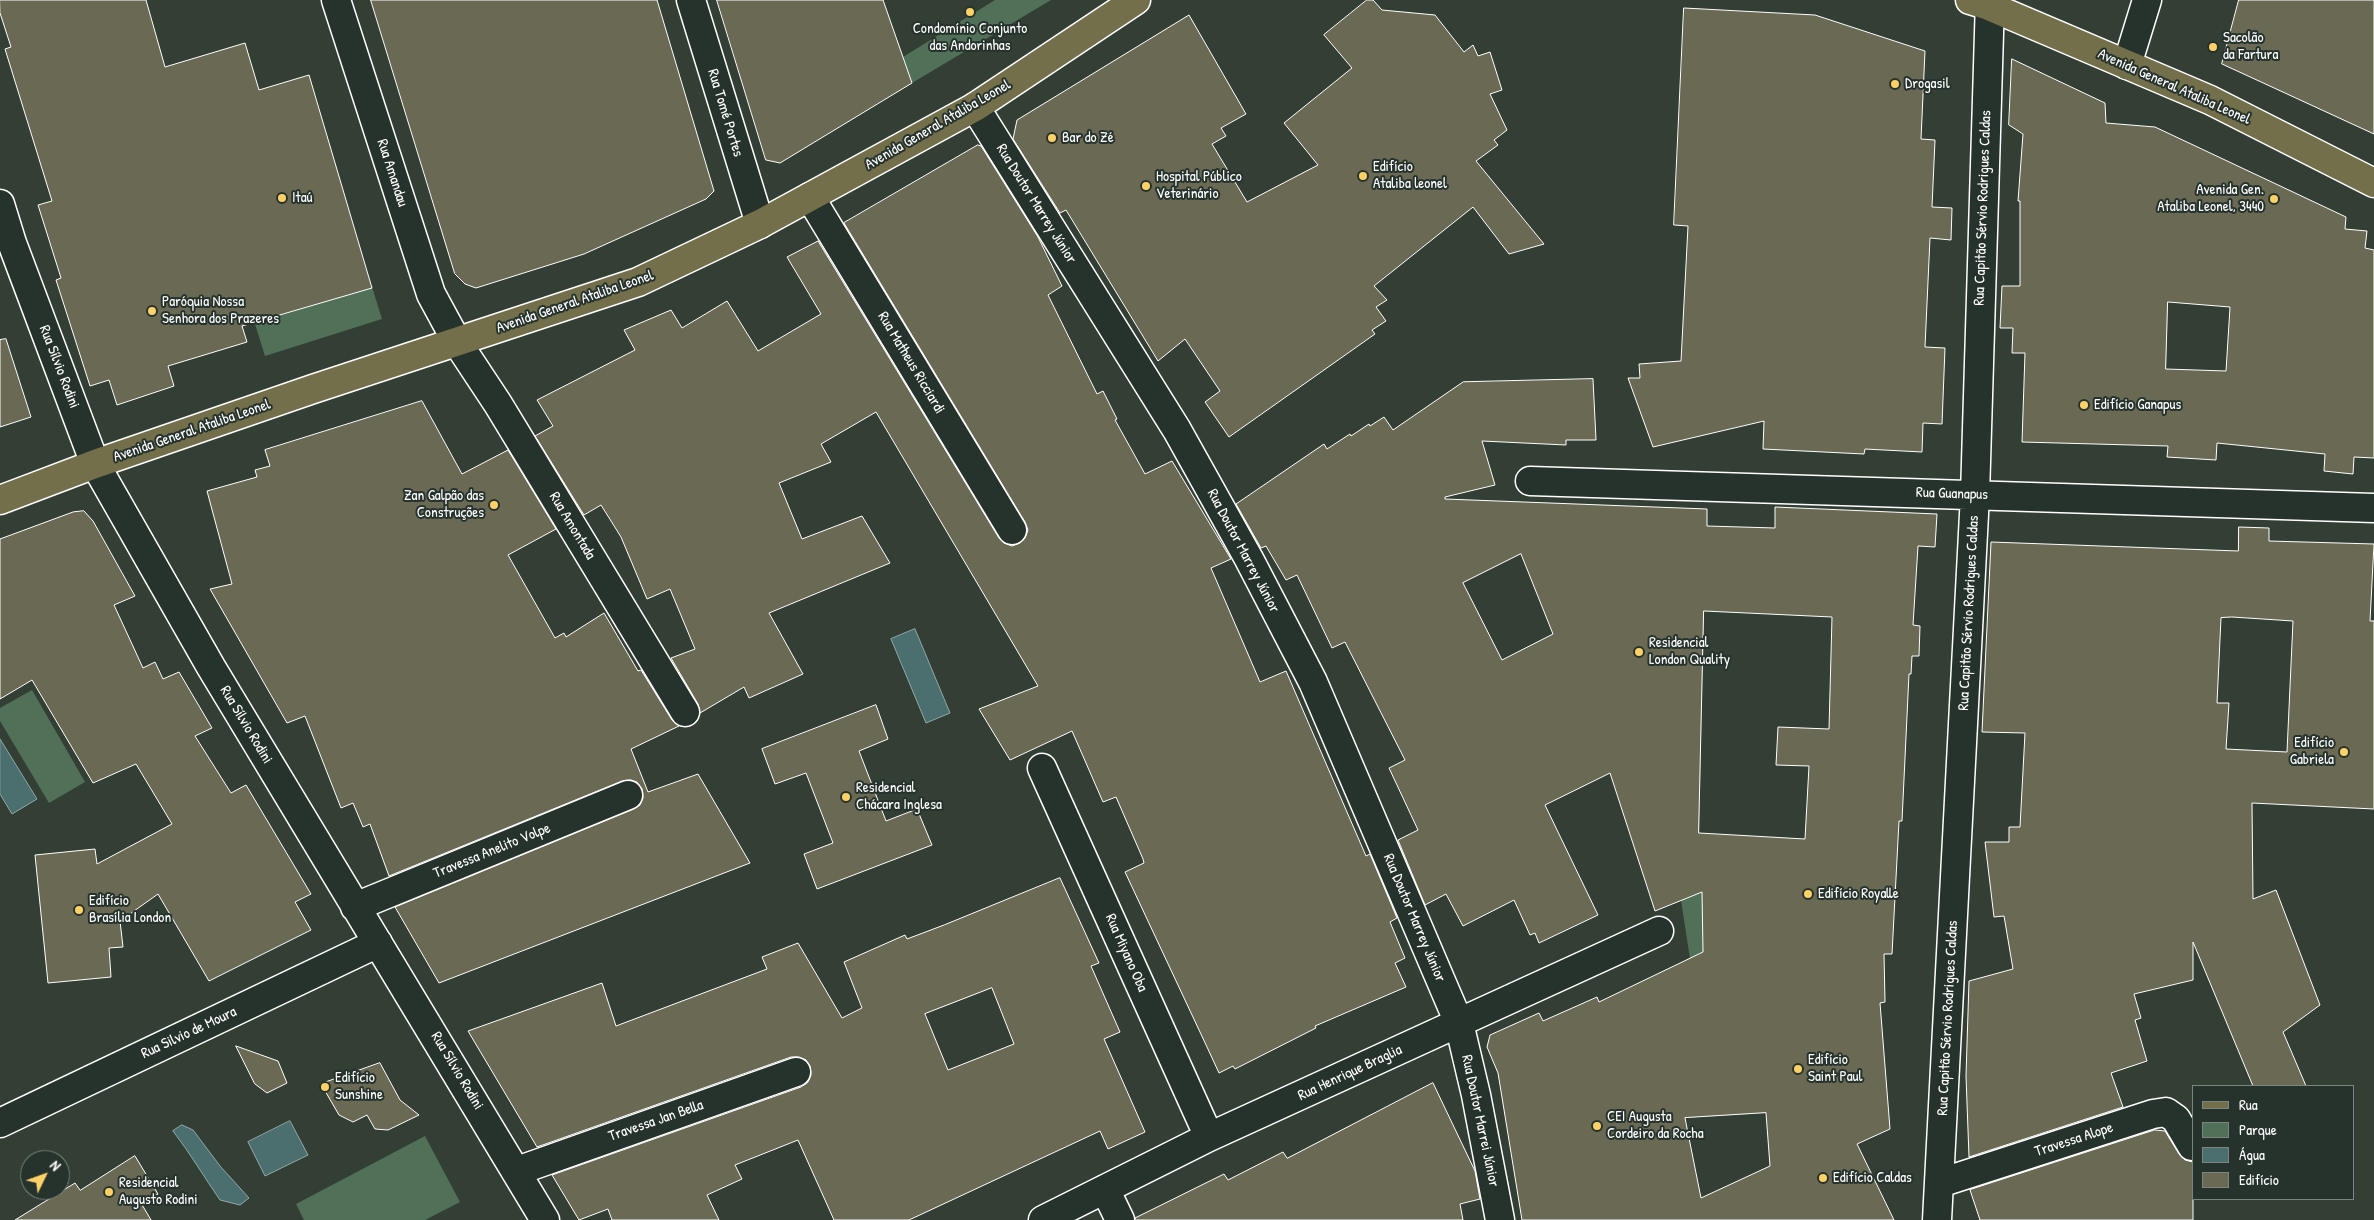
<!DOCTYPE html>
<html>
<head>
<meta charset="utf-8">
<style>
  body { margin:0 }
  #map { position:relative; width:2374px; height:1220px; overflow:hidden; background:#333e35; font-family:"Patrick Hand",sans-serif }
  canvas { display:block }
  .legend { position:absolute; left:2192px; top:1085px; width:162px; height:115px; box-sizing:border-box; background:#26332d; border:1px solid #7d8581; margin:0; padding:6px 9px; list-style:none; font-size:15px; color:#fff }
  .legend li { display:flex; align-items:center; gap:10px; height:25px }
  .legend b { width:25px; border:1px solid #7d8581 }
  .north { position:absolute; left:20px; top:1150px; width:50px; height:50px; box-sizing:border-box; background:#26332d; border:1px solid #7d8581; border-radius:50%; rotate:48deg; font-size:14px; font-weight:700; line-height:20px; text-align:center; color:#fff }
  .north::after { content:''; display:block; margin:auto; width:18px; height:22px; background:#ffd166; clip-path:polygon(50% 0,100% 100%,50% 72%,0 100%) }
</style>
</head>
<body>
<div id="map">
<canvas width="2374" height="1220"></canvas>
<ul class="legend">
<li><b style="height:6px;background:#726f4a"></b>Rua</li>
<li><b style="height:14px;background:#517058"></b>Parque</li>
<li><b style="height:14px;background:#4a6f6e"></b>Água</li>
<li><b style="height:14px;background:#696954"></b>Edifício</li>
</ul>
<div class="north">N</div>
</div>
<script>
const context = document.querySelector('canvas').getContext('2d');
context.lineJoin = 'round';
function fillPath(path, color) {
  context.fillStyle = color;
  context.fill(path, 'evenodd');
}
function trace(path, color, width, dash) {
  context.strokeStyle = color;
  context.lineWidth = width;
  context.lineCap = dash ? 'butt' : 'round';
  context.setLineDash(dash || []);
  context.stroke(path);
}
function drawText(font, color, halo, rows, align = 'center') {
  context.font = font + ' "Patrick Hand",sans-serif';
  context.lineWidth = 4;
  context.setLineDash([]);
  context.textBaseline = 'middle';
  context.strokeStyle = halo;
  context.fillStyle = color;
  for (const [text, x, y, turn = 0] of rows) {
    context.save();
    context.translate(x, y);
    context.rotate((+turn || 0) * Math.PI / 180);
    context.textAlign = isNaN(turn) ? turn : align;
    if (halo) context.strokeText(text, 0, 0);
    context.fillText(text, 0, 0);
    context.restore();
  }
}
const green = new Path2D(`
  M995,0H1051L912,83L903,57Z
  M372,287L382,319L265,356L254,321L266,317L268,319Z
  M32,690L85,782L49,803L0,721V708Z
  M1703,891V958L1690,959L1681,900Z
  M425,1136L460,1202L425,1220H304L296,1204Z`);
const water = new Path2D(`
  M915,629L950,713L926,723L891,639Z
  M0,739L37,799L12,814L0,794Z
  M290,1121L308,1155L265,1176L248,1142Z
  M182,1125L193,1130L220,1166L249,1198L240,1205L220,1200C204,1177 190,1153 173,1131Z`);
const building = new Path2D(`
  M0,0H146L165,67L245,43L259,90L309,75L372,288L242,326L247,342L168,366L174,386L117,405L109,380L90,386L56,280L61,278L38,205L52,201L5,49L11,47L0,13Z
  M371,0H657L714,191L706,199L584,254L476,288L465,284L455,274Z
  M717,0H883L912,83L780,163L766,160Z
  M1367,0H1373L1382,10L1435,15L1464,52L1473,45L1478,56L1490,52L1502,90L1490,94L1507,130L1494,140L1498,145L1476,161L1544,244L1509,254L1473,207L1374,286L1387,300L1376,307L1386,321L1372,330L1375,334L1229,437L1205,402L1220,391L1185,339L1158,361L1066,210L1060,213L1013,139L1017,120L1189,15L1246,114L1221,128L1226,136L1212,144L1247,202L1318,165L1284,123L1352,68L1324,35Z
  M2239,0H2374V134L2222,64Z
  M1684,8L1815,15L1925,51L1921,139L1935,140L1932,207L1952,208L1951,240L1930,238L1925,347L1945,348L1942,424L1923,423L1922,452L1865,449L1864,454L1763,449L1764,421L1653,447L1628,378H1640L1639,364L1681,361L1688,226L1674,225Z
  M2012,59L2105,103L2106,123L2155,127L2346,217L2345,229L2367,231L2365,248L2374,250V458L2354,457L2353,474L2324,471L2325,454L2217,443L2216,460L2167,457L2168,446L2022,442L2025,353H2012L2013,328H2000L2002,286H2020V201H2018L2023,134L2009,125ZM2168,302L2230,307L2226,371L2166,369Z
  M978,145L981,146L1038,237L1062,286L1048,295L1097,394L1103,391L1117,419L1115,420L1145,474L1172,461L1231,559L1211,568L1260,682L1286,671L1366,856L1370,854L1397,918L1390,922L1405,958L1395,963L1406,987L1315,1026L1316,1028L1235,1069L1233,1066L1219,1073L1207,1047L1125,872L1144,863L1143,859L1116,797L1103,802L1072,731L1010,760L979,709L1038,686L876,412L821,444L831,462L779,483L802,539L862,516L890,563L769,613L803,674L749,698L744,687L700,713L698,704L671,658L695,649L670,589L647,599L621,537L601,505L584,515L535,436L553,426L537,400L635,350L624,330L638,324L671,310L682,328L727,301L758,351L821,314L787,257L818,241L999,538L1004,543L1012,546L1020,543L1025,538L1028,530L1025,522L844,223Z
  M6,339L31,417L0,427V340Z
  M1593,379L1596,440H1566V445L1482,441L1495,485L1445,497V499L1707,509V526L1775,528V507L1937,514L1935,547L1918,546L1913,625L1920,626L1919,656H1912L1911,674H1909L1902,821H1899L1892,954H1884L1885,1002L1880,1003L1890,1129L1857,1144L1894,1220H1522L1498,1073L1487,1047L1490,1035L1539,1013L1543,1021L1597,997L1599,1002L1703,952L1702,892L1655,911L1610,773L1545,805L1598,915L1539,943L1535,933L1530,935L1514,900L1463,926L1446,894L1425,905L1398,840L1418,830L1389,768L1405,760L1345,642L1332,648L1297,575L1286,580L1266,546L1261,548L1236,504L1324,444L1327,449L1350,434L1351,436L1369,424L1370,426L1384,417L1393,430L1463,382ZM1521,554L1553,634L1502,660L1463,583ZM1704,611L1832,617L1829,729L1778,727L1776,765L1809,766L1805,839L1699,833ZM1766,1113L1770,1166L1701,1198L1685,1118Z
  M422,401L462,474L508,450L556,529L508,555L555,638L564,633L566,637L604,613L638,671L641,670L672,720L679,726L631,749L648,792L698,774L750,863L439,983L395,907L634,809L640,805L643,798L642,789L637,782L631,780L622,781L389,876L370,824L363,827L353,803L341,808L305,716L287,723L210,589L232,584L207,491L257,477L255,470L270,466L265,450Z
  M84,511L93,521L135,596L114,605L143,668L155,662L163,679L179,672L212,728L195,736L231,793L246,785L311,894L295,902L311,930L209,981L158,894L120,921L123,947L109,948L111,977L48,983L35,855L95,849L97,864L172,824L136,764L93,783L32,680L0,699V539L73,512Z
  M2239,527L2269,528V541L2374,544L2370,621H2374V809L2252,803L2253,899L2276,890L2320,1005L2283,1032L2306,1086H2253L2193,942V980L2134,994L2141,1018L2135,1020L2147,1061L2111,1073L2123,1107L1969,1157L1966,1076L1969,981L2013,969L2004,916L1994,917L1985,842H2009V827H2020L2025,733L1982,732L1991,542L2238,551ZM2232,617L2293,621L2287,752L2226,749L2229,703H2217L2221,618Z
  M876,705L888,739L859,751L886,821L917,809L932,845L817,889L804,854L833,843L806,773L775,784L762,749Z
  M1060,878L1099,963L1091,966L1120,1032L1104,1039L1145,1132L1108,1149L1100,1131L909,1220H834L798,1140L735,1165L742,1179L707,1195L719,1220H612L608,1209L579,1220L552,1175L801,1087L808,1082L811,1075L810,1066L806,1060L799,1057H791L537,1147L468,1031L602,983L616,1026L767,969L762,957L798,943L842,1018L862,1008L844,962L905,935L907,939L944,925ZM992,988L1014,1044L948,1070L925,1014Z
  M236,1046L278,1061L287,1083L267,1093L255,1084Z
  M380,1063L400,1100L419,1115L388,1130L375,1129L367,1115L353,1122L339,1115L321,1084Z
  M1433,1083L1475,1171L1480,1199L1460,1204L1463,1220H1135V1218L1224,1174L1228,1180L1283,1152L1287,1158Z
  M2155,1130L2165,1131L2179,1154L2185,1160L2193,1162V1220H1980L1970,1190Z
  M135,1156L158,1194L141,1203L151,1220H15L75,1183L80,1190Z`);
const minor = new Path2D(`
  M336,0L431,294L457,342L498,404L685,712
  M691,0L760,224
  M2127,65L2147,0
  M975,107L1177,430L1249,559L1313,682L1459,1023L1476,1095L1500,1220
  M810,197L1012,530
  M0,204L12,243L95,464L211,667L545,1220
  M1530,481L2374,508
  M1042,768L1209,1137
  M355,907L628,795
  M0,1123L378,943
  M517,1171L796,1072
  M1940,1183L2153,1114L2166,1112L2176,1119L2192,1146
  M1105,1189L1120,1220
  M1043,1220L1209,1137L1659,931
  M1937,1220L1975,495L1990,0`);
const major = new Path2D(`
  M1970,0L1989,6L2210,100L2374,183
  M0,500L95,464L313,389L638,282L760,224L975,107L1136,0`);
const markers = [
  [970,12,5,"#ffd166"],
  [2213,47,5,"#ffd166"],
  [1895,84,5,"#ffd166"],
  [1052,138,5,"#ffd166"],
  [1363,176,5,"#ffd166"],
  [1146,186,5,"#ffd166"],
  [282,198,5,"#ffd166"],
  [2274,199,5,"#ffd166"],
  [152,311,5,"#ffd166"],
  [2084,405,5,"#ffd166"],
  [494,505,5,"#ffd166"],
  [1639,652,5,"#ffd166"],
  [2344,752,5,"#ffd166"],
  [846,797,5,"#ffd166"],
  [1808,894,5,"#ffd166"],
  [79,910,5,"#ffd166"],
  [1798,1069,5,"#ffd166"],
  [325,1087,5,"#ffd166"],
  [1597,1126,5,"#ffd166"],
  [1823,1178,5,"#ffd166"],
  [109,1192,5,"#ffd166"]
];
const poiNames = [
  ["Condomínio Conjunto",970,29,"center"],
  ["das Andorinhas",970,46,"center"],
  ["Sacolão",2223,38],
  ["da Fartura",2223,55],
  ["Drogasil",1905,84],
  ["Bar do Zé",1062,138],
  ["Edifício",1373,167],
  ["Ataliba leonel",1373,184],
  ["Hospital Público",1156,177],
  ["Veterinário",1156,194],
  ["Avenida Gen.",2264,190,"right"],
  ["Ataliba Leonel, 3440",2264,207,"right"],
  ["Itaú",292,198],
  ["Paróquia Nossa",162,302],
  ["Senhora dos Prazeres",162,319],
  ["Edifício Ganapus",2094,405],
  ["Zan Galpão das",484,496,"right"],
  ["Construções",484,513,"right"],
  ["Residencial",1649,643],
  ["London Quality",1649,660],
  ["Edifício",2334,743,"right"],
  ["Gabriela",2334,760,"right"],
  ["Residencial",856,788],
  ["Chácara Inglesa",856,805],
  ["Edifício Royalle",1818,894],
  ["Edifício",89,901],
  ["Brasília London",89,918],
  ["Edifício",1808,1060],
  ["Saint Paul",1808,1077],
  ["Edifício",335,1078],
  ["Sunshine",335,1095],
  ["CEI Augusta",1607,1117],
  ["Cordeiro da Rocha",1607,1134],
  ["Edifício Caldas",1833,1178],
  ["Residencial",119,1183],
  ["Augusto Rodini",119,1200]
];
const streetNames = [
  ["Avenida General Ataliba Leonel",2174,87,24],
  ["Rua Tomé Portes",725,113,73],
  ["Avenida General Ataliba Leonel",938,125,-30],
  ["Rua Amandau",392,173,72],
  ["Rua Doutor Marrey Júnior",1036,204,58],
  ["Rua Capitão Sérvio Rodrigues Caldas",1983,208,-88],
  ["Avenida General Ataliba Leonel",575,302,-19],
  ["Rua Matheus Ricciardi",911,363,59],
  ["Rua Sílvio Rodini",59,367,69],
  ["Avenida General Ataliba Leonel",192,431,-19],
  ["Rua Guanapus",1952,494,2],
  ["Rua Amontada",572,526,59],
  ["Rua Doutor Marrey Júnior",1243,551,62],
  ["Rua Capitão Sérvio Rodrigues Caldas",1969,613,-87],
  ["Rua Sílvio Rodini",246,725,59],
  ["Travessa Anelito Volpe",492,851,-22],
  ["Rua Doutor Marrey Júnior",1414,918,67],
  ["Rua Miyano Oba",1126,953,66],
  ["Rua Capitão Sérvio Rodrigues Caldas",1948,1018,-87],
  ["Rua Silvio de Moura",189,1033,-25],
  ["Rua Sílvio Rodini",457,1071,59],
  ["Rua Henrique Braglia",1350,1073,-25],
  ["Travessa Jan Bella",656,1121,-19],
  ["Rua Doutor Marrei Júnior",1480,1121,78],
  ["Travessa Alope",2074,1140,-18]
];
fillPath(green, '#517058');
fillPath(water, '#4a6f6e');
trace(water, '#92a9a8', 1);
fillPath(building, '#696954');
trace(building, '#fff', 1);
trace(minor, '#fff', 31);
trace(major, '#fff', 31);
trace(minor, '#26332d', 28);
trace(major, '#726f4a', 28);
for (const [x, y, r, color] of markers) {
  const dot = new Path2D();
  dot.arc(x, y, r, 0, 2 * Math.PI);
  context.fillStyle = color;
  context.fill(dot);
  trace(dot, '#26332d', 2);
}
drawText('15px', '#fff', '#26332d', poiNames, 'left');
drawText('15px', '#fff', '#26332d', streetNames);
</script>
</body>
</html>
